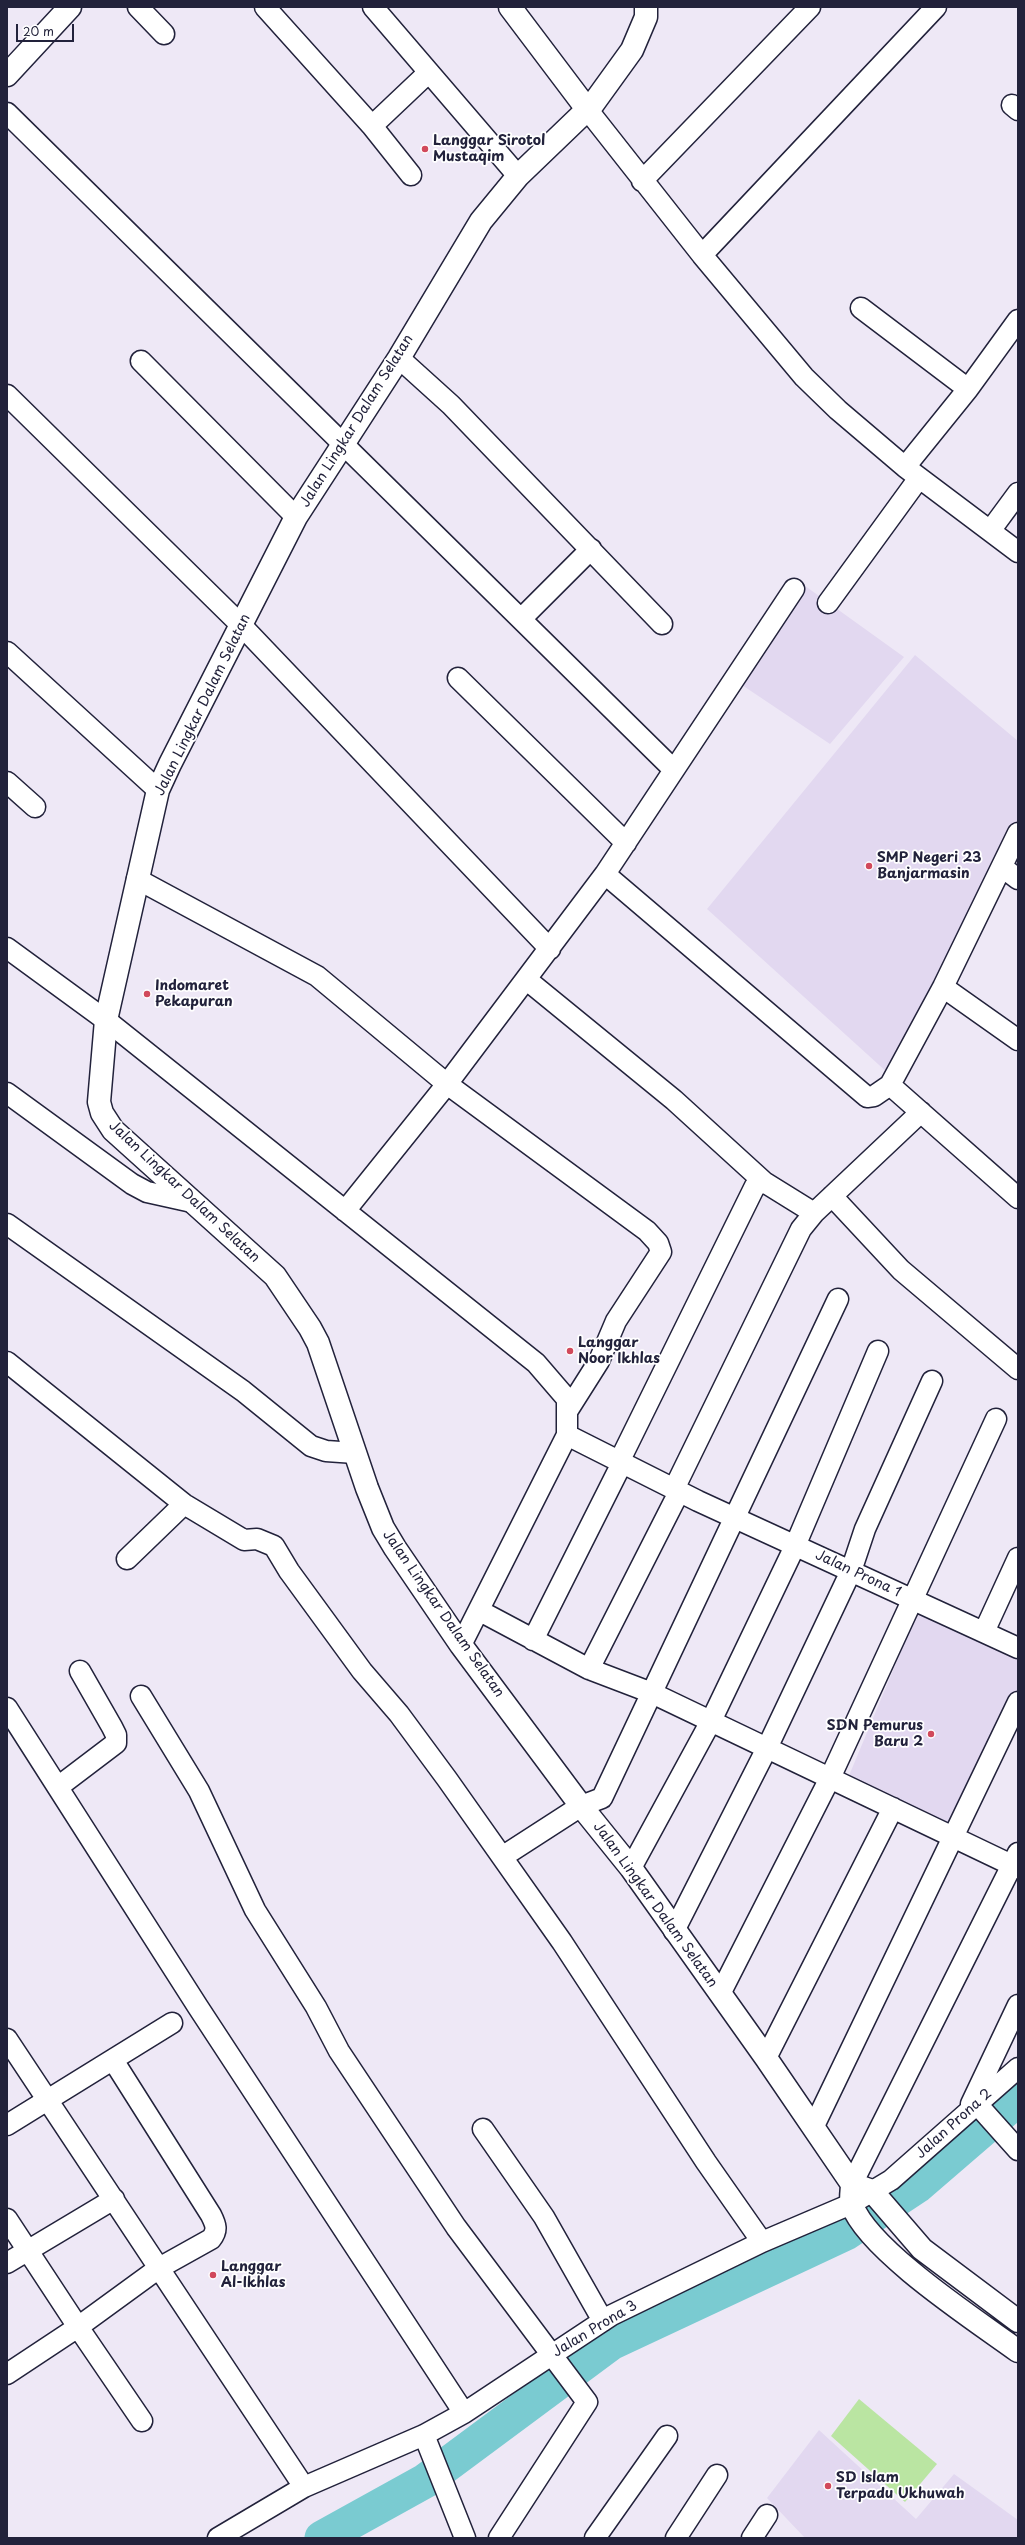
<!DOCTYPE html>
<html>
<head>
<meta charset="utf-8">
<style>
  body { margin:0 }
  #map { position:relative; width:1025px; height:2545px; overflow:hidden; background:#eee8f6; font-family:"Playpen Sans",sans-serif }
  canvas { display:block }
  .frame { position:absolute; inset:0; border:8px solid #22223b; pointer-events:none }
  .scale { position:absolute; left:16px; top:24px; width:58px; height:18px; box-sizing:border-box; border:2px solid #22223b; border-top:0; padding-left:5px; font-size:12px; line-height:14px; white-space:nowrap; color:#22223b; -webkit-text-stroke:3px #fff; paint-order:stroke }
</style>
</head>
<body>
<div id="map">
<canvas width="1025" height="2545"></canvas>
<div class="frame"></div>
<div class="scale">20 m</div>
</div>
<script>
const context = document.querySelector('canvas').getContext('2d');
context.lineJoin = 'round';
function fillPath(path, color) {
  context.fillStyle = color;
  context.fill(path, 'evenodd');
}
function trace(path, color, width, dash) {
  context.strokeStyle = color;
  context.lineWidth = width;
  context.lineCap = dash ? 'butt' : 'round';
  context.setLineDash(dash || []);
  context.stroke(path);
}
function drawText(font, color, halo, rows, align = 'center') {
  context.font = font + ' "Playpen Sans",sans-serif';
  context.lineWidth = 3.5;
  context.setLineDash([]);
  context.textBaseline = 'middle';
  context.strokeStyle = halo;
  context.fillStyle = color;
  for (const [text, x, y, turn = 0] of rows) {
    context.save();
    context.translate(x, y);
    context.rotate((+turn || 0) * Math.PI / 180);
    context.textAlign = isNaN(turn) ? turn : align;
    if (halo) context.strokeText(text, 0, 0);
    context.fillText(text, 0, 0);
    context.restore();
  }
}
const built = new Path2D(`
  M801,583L904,657L830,744L736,681Z
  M915,655L1018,741V822L889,1074L707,909Z
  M917,1613L1018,1656V1689L951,1827L848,1778Z
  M819,2430L916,2519L954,2474L1018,2520V2538H805L767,2498Z`);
const green = new Path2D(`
  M859,2399L937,2464L905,2502L831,2436Z`);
const river = new Path2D(`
  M322,2538L425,2481L611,2343L846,2233L917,2186L1018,2099`);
const street = new Path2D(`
  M138,7L164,34
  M265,7L372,126L411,175
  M373,7L518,176
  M1012,105L1018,110
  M587,109L702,255L804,377L838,410L905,467L1018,552
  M7,113L674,770
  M372,126L428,73
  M642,181L810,7
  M702,255L936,7
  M861,308L968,389
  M399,358L451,405L662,624
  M141,361L296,517
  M7,395L241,625L550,949
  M905,467L968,389L1018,320
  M990,531L1018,493
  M828,603L919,478
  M521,619L591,549
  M7,652L158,790
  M458,678L626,843
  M7,782L35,807
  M1002,867L1018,879
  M605,874L867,1097L874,1096L890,1085L943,987L1018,833
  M137,879L317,976L447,1084L647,1231L658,1243L661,1252L616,1321L599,1361L568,1410
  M7,948L111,1024L536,1363L567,1399V1435L461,1645
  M527,980L674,1100L764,1182
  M943,987L1018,1040
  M890,1085L1018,1198
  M7,1093L132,1184L147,1192L192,1202
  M832,1196L901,1270L1018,1369
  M345,1211L447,1084L605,874L794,589
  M7,1224L243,1391L311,1446L326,1451L355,1453
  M7,1362L184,1504L244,1540L257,1539L274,1546L289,1571L362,1671L399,1714L447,1779L562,1942L706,2162L762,2242
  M567,1435L698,1501L1018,1648
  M619,1462L755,1186L764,1182L814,1213
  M674,1489L801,1229L814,1213L921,1112
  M127,1559L184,1504
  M480,1611L589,1669L652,1693L1018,1868
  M984,1632L1018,1558
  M533,1640L622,1463
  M589,1669L679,1492
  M141,1696L199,1791L255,1910L316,2007L339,2051L456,2227L587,2402L499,2538
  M7,1708L198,2007L464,2413
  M58,1787L116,1743V1735L112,1727L80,1671
  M502,1857L581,1806L602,1798L838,1299
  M631,1868L711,1721L795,1546L878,1351
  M674,1931L767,1748L851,1571L865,1529L932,1381
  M720,1994L830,1778L996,1419
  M7,2039L304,2487
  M766,2058L893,1808
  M113,2060L211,2215C216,2225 218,2230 211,2239L159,2268L78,2327L142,2421
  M976,2103L1018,2150
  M971,2104L1018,2005
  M7,2125L172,2023
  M814,2126L1018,1702
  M483,2129L544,2217L603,2321
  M852,2184L1018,1853
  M7,2219L78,2327L7,2374
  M7,2263L114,2199
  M424,2435L465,2538
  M218,2538L304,2487L424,2435L464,2413L612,2315L762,2242L851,2204L891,2180L1018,2068
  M595,2538L667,2436
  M676,2538L717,2475
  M752,2538L767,2515`);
const secondary = new Path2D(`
  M510,7L587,109
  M7,75L70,7`);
const primary = new Path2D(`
  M646,7V17L632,50L593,104L518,176L481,221L399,358L296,517L170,764L158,790L106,1020L99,1102L102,1113L113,1130L275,1276L310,1328L318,1343L367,1488L383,1528L395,1548L461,1645L581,1806L631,1868L766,2058L852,2184C852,2190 850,2199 852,2205C869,2251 977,2321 1018,2351
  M852,2184L872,2191L922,2249L1018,2321`);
const markers = [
  [425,149,4,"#d1495b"],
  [869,866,4,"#d1495b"],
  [147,994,4,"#d1495b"],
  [570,1351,4,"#d1495b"],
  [931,1734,4,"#d1495b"],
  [213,2275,4,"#d1495b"],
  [828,2486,4,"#d1495b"]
];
const poiNames = [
  ["Langgar Sirotol",433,141],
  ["Mustaqim",433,157],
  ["SMP Negeri 23",877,858],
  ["Banjarmasin",877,874],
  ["Indomaret",155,986],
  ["Pekapuran",155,1002],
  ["Langgar",578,1343],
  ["Noor Ikhlas",578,1359],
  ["SDN Pemurus",923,1726,"right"],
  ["Baru 2",923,1742,"right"],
  ["Langgar",221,2267],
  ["Al-Ikhlas",221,2283],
  ["SD Islam",836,2478],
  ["Terpadu Ukhuwah",836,2494]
];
const streetNames = [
  ["Jalan Lingkar Dalam Selatan",357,421,-58],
  ["Jalan Lingkar Dalam Selatan",203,705,-64],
  ["Jalan Lingkar Dalam Selatan",184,1192,43],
  ["Jalan Prona 1",858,1574,25],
  ["Jalan Lingkar Dalam Selatan",443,1614,55],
  ["Jalan Lingkar Dalam Selatan",655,1905,54],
  ["Jalan Prona 2",954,2124,-42],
  ["Jalan Prona 3",595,2329,-31]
];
fillPath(built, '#e2d8f0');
fillPath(green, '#bae5a2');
trace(river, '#7acbd1', 35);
trace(street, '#22223b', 23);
trace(secondary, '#22223b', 25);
trace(primary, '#22223b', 25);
trace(street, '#fff', 20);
trace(secondary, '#fff', 22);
trace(primary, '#fff', 22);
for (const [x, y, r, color] of markers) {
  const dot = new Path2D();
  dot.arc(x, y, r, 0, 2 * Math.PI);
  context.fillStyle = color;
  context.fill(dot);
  trace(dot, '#fff', 1.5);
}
drawText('bold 14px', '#22223b', '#fff', poiNames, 'left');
drawText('14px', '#22223b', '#fff', streetNames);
</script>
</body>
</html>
